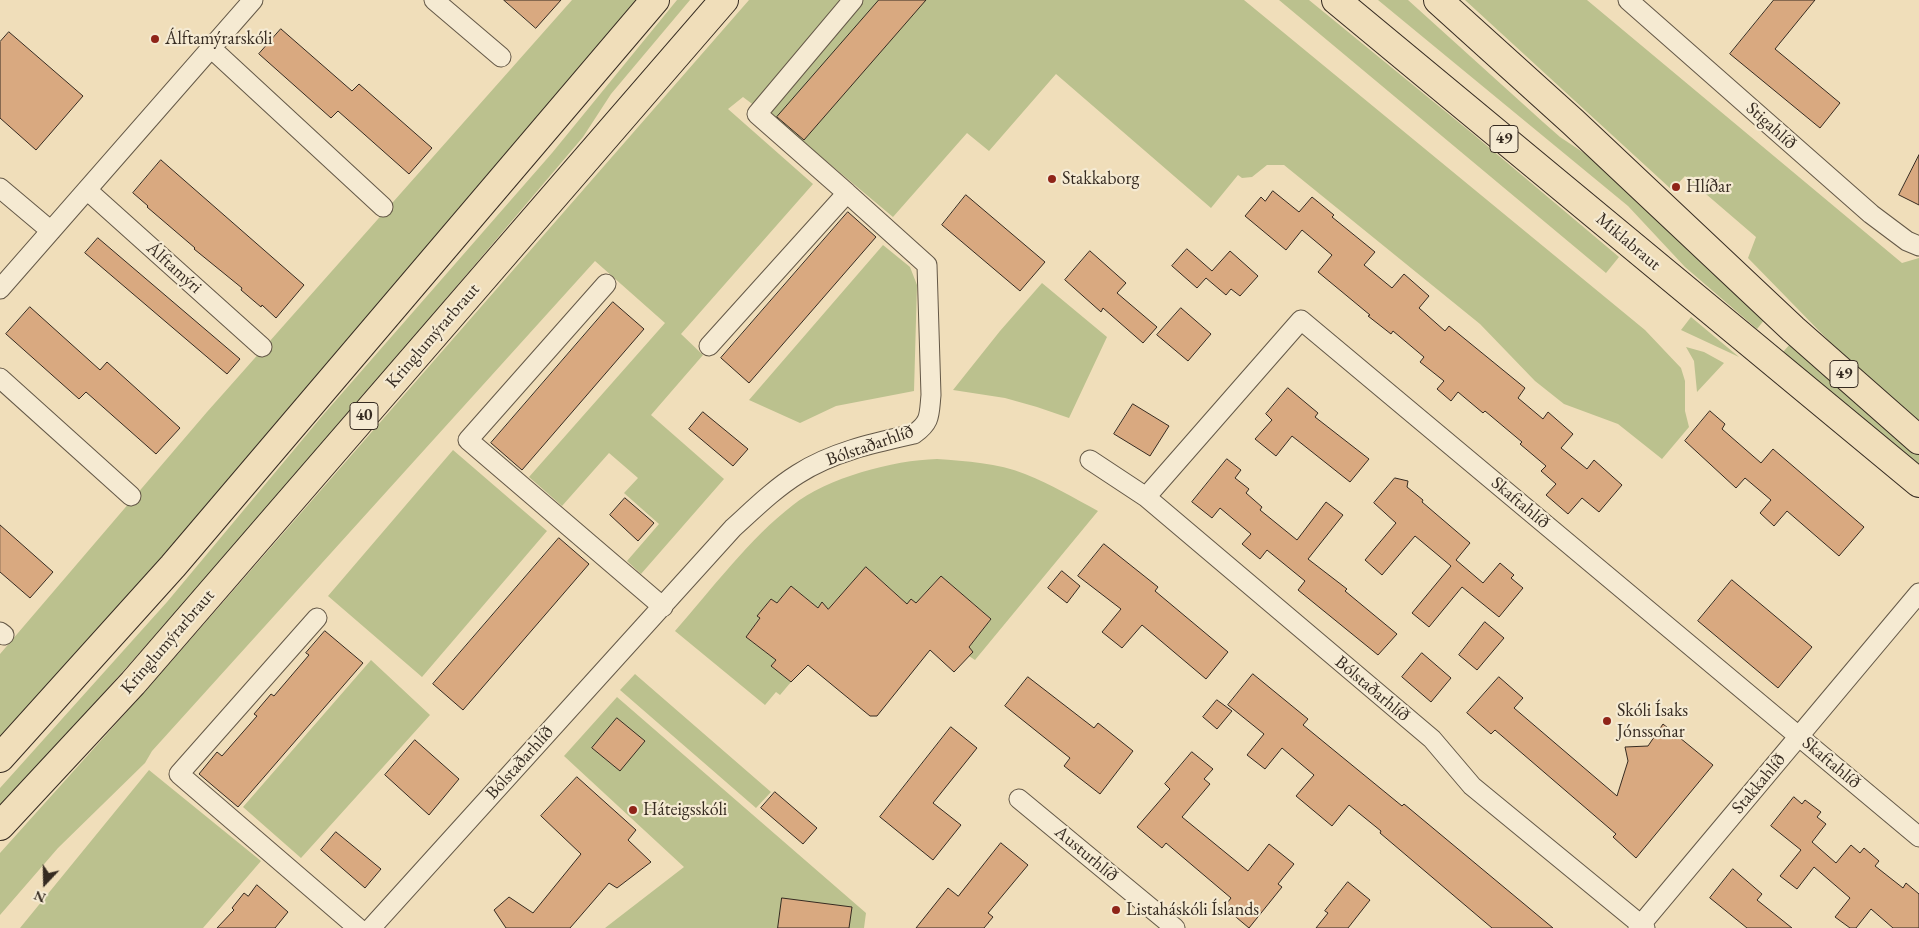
<!DOCTYPE html>
<html>
<head>
<meta charset="utf-8">
<style>
  body { margin:0 }
  #map { position:relative; width:1919px; height:928px; overflow:hidden; background:#f0deba; font-family:"EB Garamond",serif }
  canvas { display:block }
  .north { position:absolute; left:20px; top:858px; width:50px; height:50px; -webkit-text-stroke:4px #f5ead2; paint-order:stroke; rotate:201deg; font-size:14px; font-weight:700; line-height:20px; text-align:center; color:#362b21 }
  .north::after { content:''; display:block; margin:auto; width:18px; height:22px; background:#362b21; clip-path:polygon(50% 0,100% 100%,50% 72%,0 100%) }
</style>
</head>
<body>
<div id="map">
<canvas width="1919" height="928"></canvas>
<div class="north">N</div>
</div>
<script>
const context = document.querySelector('canvas').getContext('2d');
context.lineJoin = 'round';
function fillPath(path, color) {
  context.fillStyle = color;
  context.fill(path, 'evenodd');
}
function trace(path, color, width, dash) {
  context.strokeStyle = color;
  context.lineWidth = width;
  context.lineCap = dash ? 'butt' : 'round';
  context.setLineDash(dash || []);
  context.stroke(path);
}
function drawText(font, color, halo, rows, align = 'center') {
  context.font = font + ' "EB Garamond",serif';
  context.lineWidth = 4.5;
  context.setLineDash([]);
  context.textBaseline = 'middle';
  context.strokeStyle = halo;
  context.fillStyle = color;
  for (const [text, x, y, turn = 0] of rows) {
    context.save();
    context.translate(x, y);
    context.rotate((+turn || 0) * Math.PI / 180);
    context.textAlign = isNaN(turn) ? turn : align;
    if (halo) context.strokeText(text, 0, 0);
    context.fillText(text, 0, 0);
    context.restore();
  }
}
const green = new Path2D(`
  M572,0H637L491,186L0,742V654L207,412Z
  M677,0H690L611,94L583,137L267,510L0,809V788L167,602L323,415L552,153Z
  M749,0H1244L1645,330L1681,368L1685,381V411L1689,427L1662,459L1618,424L1564,404L1535,381L1480,324L1284,165H1267L1252,177L1242,178L1238,175L1211,208L1056,74L989,151L967,133L893,217L813,150L743,97L728,109L813,184L681,334L703,355L651,415L724,479L641,574L627,561L659,524L624,493L638,478L609,453L562,506L529,477L665,323L595,261L152,751L145,763L58,848L0,915V853L149,687Z
  M1279,0H1309L1473,134L1619,257L1606,273Z
  M1378,0H1408L1543,122L1560,137L1599,163L1765,319L1757,329L1685,267L1628,206Z
  M1465,0H1587L1902,263L1919,258V423L1830,342L1748,258L1756,237L1685,176L1672,190Z
  M883,245L910,267L917,285L914,391L836,406L800,423L749,400Z
  M1042,283L1107,337L1069,418L1037,407L1005,398L953,390L1000,331Z
  M1691,317L1739,357L1681,330Z
  M1791,343L1919,454V466L1783,352Z
  M1686,347L1704,352L1724,363L1697,392L1694,361Z
  M453,450L547,531L422,677L328,596Z
  M937,459C966,461 998,463 1025,474C1051,484 1074,498 1098,511L975,660L969,656L973,652L969,647L991,619L941,576L916,603L911,599L907,604L866,567L828,609L822,603L818,608L791,586L777,603L771,599L757,616L760,618L746,637L776,660L771,666L791,682L780,695L776,692L765,705L675,631C711,590 750,538 793,505C827,478 893,460 937,459Z
  M371,660L430,715L301,858L243,807Z
  M635,674L771,792L756,808L620,690Z
  M617,697L866,913L864,928H605L684,867L564,756Z
  M149,770L261,861L203,928H20Z`);
const building = new Path2D(`
  M504,0H561L536,28Z
  M879,0H926L804,140L777,117Z
  M1774,0H1815L1775,49L1840,103L1820,128L1730,54Z
  M281,29L352,91L359,84L432,148L409,174L338,111L331,118L259,54Z
  M9,32L83,96L36,150L0,118V42Z
  M1919,155V205L1899,195Z
  M161,160L304,285L276,318L262,305L261,307L241,290L242,288L194,249L195,248L147,207L148,206L133,193Z
  M1273,191L1299,212L1312,197L1334,215L1332,217L1375,252L1364,265L1392,288L1404,274L1429,296L1419,308L1445,331L1449,326L1525,388L1518,398L1543,419L1548,412L1573,434L1561,448L1587,469L1594,460L1622,485L1599,512L1582,498L1568,514L1546,495L1556,484L1541,471L1546,466L1520,444L1522,442L1485,411L1483,413L1458,392L1451,401L1437,389L1444,381L1420,362L1424,357L1393,331L1391,334L1368,316L1370,315L1318,272L1332,255L1302,230L1286,250L1245,216L1261,197L1265,201Z
  M966,195L1045,262L1020,291L942,225Z
  M848,212L876,237L749,383L721,358Z
  M98,238L240,359L227,374L85,253Z
  M1187,249L1212,271L1230,251L1258,276L1240,296L1231,289L1226,295L1206,278L1197,288L1172,266Z
  M1090,251L1126,283L1117,293L1157,327L1143,343L1103,308L1101,312L1065,280Z
  M613,302L644,329L522,470L491,443Z
  M30,307L100,370L107,362L180,428L156,454L86,392L79,399L6,334Z
  M1181,308L1211,334L1188,361L1157,335Z
  M1288,388L1318,413L1315,417L1369,459L1350,482L1292,436L1276,456L1255,439L1272,420L1266,414Z
  M1133,404L1169,426L1150,456L1114,434Z
  M1710,411L1725,424L1722,429L1761,463L1773,449L1864,527L1839,556L1787,511L1774,526L1760,513L1771,500L1745,478L1736,488L1685,441Z
  M703,412L748,449L733,466L689,429Z
  M1227,459L1241,470L1235,478L1249,489L1246,493L1262,507L1260,510L1297,540L1326,502L1343,515L1308,559L1347,589L1345,591L1397,634L1378,655L1298,590L1305,581L1267,550L1260,559L1242,544L1251,534L1220,508L1212,518L1192,502Z
  M1395,478L1408,481L1407,487L1423,500L1422,502L1470,543L1456,560L1483,583L1500,563L1514,575L1511,578L1523,588L1499,617L1462,587L1429,627L1412,613L1451,566L1415,536L1382,575L1365,560L1396,523L1374,503Z
  M625,498L654,523L638,541L610,515Z
  M0,525L53,572L30,598L0,572Z
  M559,538L589,564L463,710L433,684Z
  M1104,544L1158,587L1155,591L1228,652L1206,679L1142,625L1122,648L1102,632L1121,609L1078,576Z
  M866,567L907,604L911,599L916,603L941,576L991,619L969,647L973,652L954,672L930,650L877,716H870L808,665L791,682L771,666L776,660L746,637L760,618L757,616L771,599L777,603L791,586L818,608L822,602L828,609Z
  M1062,571L1080,586L1067,603L1048,588Z
  M1732,580L1812,647L1778,688L1698,621Z
  M1485,622L1504,638L1477,670L1459,655Z
  M325,631L363,663L238,807L199,774L217,752L222,756L257,716L254,714L271,694L274,696L309,655L306,653Z
  M1422,653L1451,678L1431,702L1402,677Z
  M1253,674L1308,719L1303,725L1402,806L1404,804L1553,928H1492L1380,833L1381,831L1349,805L1332,826L1296,796L1314,775L1282,748L1265,769L1247,755L1264,734L1228,705Z
  M1028,677L1094,728L1098,723L1133,751L1100,794L1064,766L1070,758L1005,706Z
  M1499,677L1523,698L1514,708L1617,796L1628,761L1625,747L1648,746L1663,724L1713,765L1636,858L1613,837L1616,834L1495,730L1491,734L1467,713Z
  M1217,700L1232,711L1217,729L1203,717Z
  M617,718L645,741L620,771L592,748Z
  M951,727L977,748L933,803L961,825L933,860L880,817Z
  M415,740L459,779L429,815L385,775Z
  M1192,752L1213,769L1204,779L1210,784L1182,817L1248,871L1269,844L1294,864L1278,884L1282,887L1249,928L1224,907L1231,898L1166,843L1162,848L1137,827L1170,789L1165,784Z
  M577,777L636,830L628,840L651,862L617,888L609,883L570,928H506L494,910L509,897L533,913L581,854L541,816Z
  M775,792L817,828L803,844L761,808Z
  M1794,797L1802,804L1805,800L1821,812L1817,817L1826,824L1812,842L1836,863L1851,845L1860,853L1864,848L1879,861L1875,866L1903,888L1906,883L1919,894V928H1893L1871,909L1856,928H1850L1835,917L1850,898L1814,867L1797,889L1780,876L1801,850L1771,826Z
  M336,832L381,869L365,888L321,850Z
  M1001,843L1028,865L988,913L993,917L984,928H916L948,888L958,896Z
  M1733,869L1762,894L1757,900L1792,928H1747L1710,898Z
  M1348,882L1370,900L1348,928H1316L1328,913L1325,911Z
  M257,885L288,912L275,928H217L234,910L232,908L244,893L248,896Z
  M782,898L852,907L849,928H778Z`);
const minor = new Path2D(`
  M434,0L501,57
  M1628,0L1871,214L1907,241L1919,246
  M211,48L383,207
  M0,188L51,231
  M87,190L262,347
  M847,193L757,114L853,0
  M606,284L468,440L663,607
  M0,289L253,0
  M0,378L131,496
  M1090,460L1146,497L1432,739L1472,786L1645,928
  M1146,497L1301,320L1919,837
  M317,618L179,774L358,928
  M0,632L4,635
  M1019,799L1175,928
  M371,928L733,528C754,509 774,489 798,474C832,452 874,443 914,434C931,422 929,415 931,395L927,265L847,193L709,346
  M1638,928L1919,593`);
const primary = new Path2D(`
  M0,758L173,566L655,0
  M0,826L133,683L724,0`);
const trunk = new Path2D(`
  M1336,0L1919,483
  M1438,0L1573,122L1793,329L1919,440`);
const markers = [
  [155,39,5,"#8f2418"],
  [1052,179,5,"#8f2418"],
  [1676,187,5,"#8f2418"],
  [1607,721,5,"#8f2418"],
  [633,810,5,"#8f2418"],
  [1116,910,5,"#8f2418"]
];
const shields = [
  [1504,139,28],
  [1844,374,28],
  [364,416,28]
];
const shieldNames = [
  ["49",1504,139],
  ["49",1844,374],
  ["40",364,416]
];
const poiNames = [
  ["Álftamýrarskóli",165,39],
  ["Stakkaborg",1062,179],
  ["Hlíðar",1686,187],
  ["Skóli Ísaks",1617,711],
  ["Jónssonar",1617,732],
  ["Háteigsskóli",643,810],
  ["Listaháskóli Íslands",1126,910]
];
const streetNames = [
  ["Stigahlíð",1771,126,42],
  ["Miklabraut",1628,242,40],
  ["Álftamýri",174,268,42],
  ["Kringlumýrarbraut",433,336,-49],
  ["Bólstaðarhlíð",870,446,-19],
  ["Skaftahlíð",1520,503,40],
  ["Kringlumýrarbraut",168,642,-49],
  ["Bólstaðarhlíð",1372,689,40],
  ["Bólstaðarhlíð",520,763,-48],
  ["Skaftahlíð",1831,763,40],
  ["Stakkahlíð",1759,784,-50],
  ["Austurhlíð",1086,854,40]
];
fillPath(green, '#bbc18e');
fillPath(building, '#d9a980');
trace(building, '#362b21', 1);
trace(minor, '#645847', 21);
trace(primary, '#362b21', 30);
trace(trunk, '#362b21', 30);
trace(minor, '#f5ead2', 19);
trace(primary, '#f0deba', 28);
trace(trunk, '#f0deba', 28);
for (const [x, y, r, color] of markers) {
  const dot = new Path2D();
  dot.arc(x, y, r, 0, 2 * Math.PI);
  context.fillStyle = color;
  context.fill(dot);
  trace(dot, '#f5ead2', 2);
}
for (const [x, y, w] of shields) {
  const box = new Path2D();
  box.roundRect(x - w / 2, y - 13.5, w, 27, 4);
  context.fillStyle = '#f5ead2';
  context.fill(box);
  trace(box, '#362b21', 1);
}
drawText('bold 16px', '#362b21', null, shieldNames);
drawText('18px', '#362b21', '#f5ead2', poiNames, 'left');
drawText('18px', '#362b21', '#f5ead2', streetNames);
</script>
</body>
</html>
